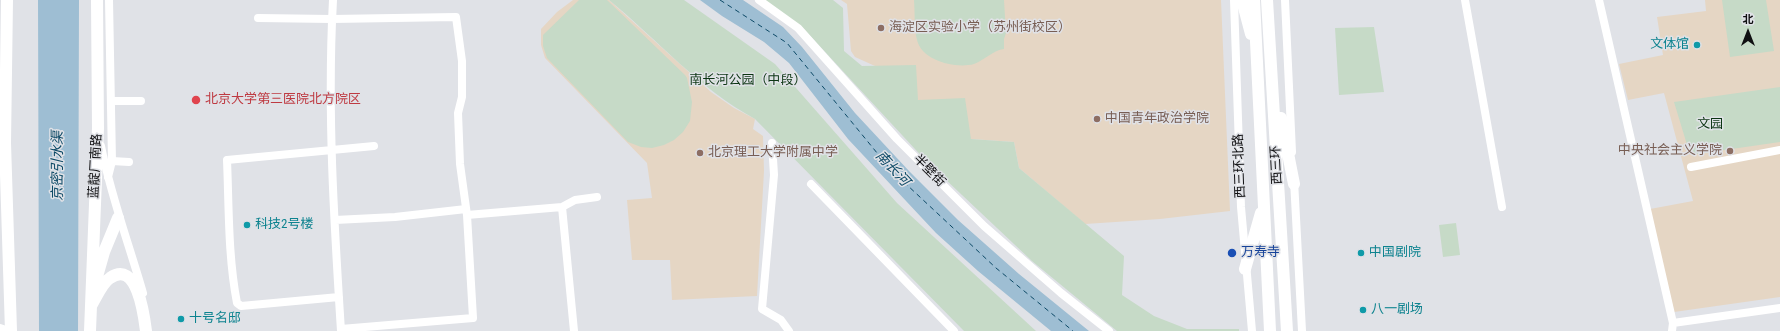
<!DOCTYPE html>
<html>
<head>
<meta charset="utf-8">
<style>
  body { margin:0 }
  #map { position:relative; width:1780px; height:331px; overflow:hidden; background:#e0e2e7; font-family:"Roboto Condensed","Noto Sans SC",sans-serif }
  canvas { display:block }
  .north { position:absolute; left:1728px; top:12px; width:40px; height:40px; -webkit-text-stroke:3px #e0e2e7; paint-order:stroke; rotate:0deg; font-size:11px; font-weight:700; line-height:16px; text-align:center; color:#101012 }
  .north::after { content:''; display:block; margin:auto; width:14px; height:18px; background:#101012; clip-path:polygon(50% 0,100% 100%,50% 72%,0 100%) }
</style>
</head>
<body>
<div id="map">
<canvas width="1780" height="331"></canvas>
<div class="north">北</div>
</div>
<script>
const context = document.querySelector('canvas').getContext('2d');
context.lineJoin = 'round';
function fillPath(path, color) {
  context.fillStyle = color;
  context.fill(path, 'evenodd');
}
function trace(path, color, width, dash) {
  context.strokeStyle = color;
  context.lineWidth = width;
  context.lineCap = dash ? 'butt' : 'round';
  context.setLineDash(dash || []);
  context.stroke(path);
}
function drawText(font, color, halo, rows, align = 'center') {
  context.font = font + ' "Roboto Condensed","Noto Sans SC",sans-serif';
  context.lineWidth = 3;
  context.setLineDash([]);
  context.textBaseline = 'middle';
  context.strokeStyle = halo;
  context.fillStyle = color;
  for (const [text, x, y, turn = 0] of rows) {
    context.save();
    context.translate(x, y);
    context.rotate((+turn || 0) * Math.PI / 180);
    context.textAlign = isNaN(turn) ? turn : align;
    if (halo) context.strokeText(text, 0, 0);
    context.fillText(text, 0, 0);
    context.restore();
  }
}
const education = new Path2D(`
  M573,0H609L711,92L734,108L755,119L753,129L763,136L764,171L757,296L672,300L670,260H632L627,200L652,198L647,163L545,58L541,45V29L557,12Z
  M841,0H1221L1230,211L1160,219L1085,224L1019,168L1014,142L971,139L918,100L887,66H875L855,57L851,51L847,4Z
  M1705,0H1780V297L1674,312L1650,209L1693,201L1664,93L1628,100L1619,64L1663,55L1657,17L1706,11Z`);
const green = new Path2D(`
  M579,0H607L685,75L687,78L692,102L690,121L683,132L674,140L664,145L652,148L641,147L628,142L547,58L543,46V35Z
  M609,0H684L775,64L897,203L1036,331H964L755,119C697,87 659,41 609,0Z
  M764,0H833L843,8L844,51L862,66L916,65L918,100L965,98L971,139L1014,142L1019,168L1124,256L1122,295L1154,316L1187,329H1239V331H1117L1032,261L927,162L802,27Z
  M914,0H1004L1006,33L1004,39V49C993,50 985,60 974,64C956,69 922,61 917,40C914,28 915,13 914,0Z
  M1722,0H1766L1774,51L1730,57Z
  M1374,27L1384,92L1339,95L1335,28Z
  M1780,87V142L1697,154L1688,148L1674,102Z
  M1456,223L1460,255L1443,257L1439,225Z`);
const water = new Path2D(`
  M38,0H79L78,331H39Z
  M700,0H743L783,27L802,47L855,113L909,171L958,220L1019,274L1089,331H1051L978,271L936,233L848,139L789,63L764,42L722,16Z`);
const ferry = new Path2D(`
  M720,0L787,43L891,170L996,268L1073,331`);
const minor = new Path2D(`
  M333,0C327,110 334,221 341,331
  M759,0L798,28L897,139L984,226L1061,293L1109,331
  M1234,0L1241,207L1252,331
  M1285,0L1292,152
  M1465,0L1502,207
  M1599,0L1673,323L1672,331
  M258,18L332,19L456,17L462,61V97L458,113L460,164L467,215
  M111,101H141
  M772,143L774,175L762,309L781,320L789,331
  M101,146C111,197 129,244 143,293
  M112,161L129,162
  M1691,167L1780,150
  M108,177L112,161L109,0
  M1294,180L1302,331
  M811,184L954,331
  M562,207L575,200L597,197
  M335,220L395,217L466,209
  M339,297L241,306L237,303C228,257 229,207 227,160L374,146
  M1673,323L1780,308
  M0,328L9,331
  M341,329L473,318L467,215L562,207L574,331`);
const highway = new Path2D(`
  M7,0L5,143L11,331
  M1242,0L1251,34
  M1254,0L1270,331
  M1267,0L1287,331
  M1281,118L1294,184
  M1245,269L1261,213
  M96,280L104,252L118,218
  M91,306C96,298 102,283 110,278C137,259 144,315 146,331
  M90,331L98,128L97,0`);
const markers = [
  [881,28,4,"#8d6e63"],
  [1697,45,4,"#0f9aa8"],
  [196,100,5,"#e0444e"],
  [1097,119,4,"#8d6e63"],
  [1730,151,4,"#8d6e63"],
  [700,153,4,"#8d6e63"],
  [247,225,4,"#0f9aa8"],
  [1232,253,5,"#1a4fb4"],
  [1361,253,4,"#0f9aa8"],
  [1363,310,4,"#0f9aa8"],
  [181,319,4,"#0f9aa8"]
];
const educationNames = [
  ["海淀区实验小学（苏州街校区）",889,28],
  ["中国青年政治学院",1105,119],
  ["中央社会主义学院",1722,151,"right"],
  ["北京理工大学附属中学",708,153]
];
const cultureNames = [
  ["文体馆",1689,45,"right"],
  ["科技2号楼",255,225],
  ["中国剧院",1369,253],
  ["八一剧场",1371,310],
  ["十号名邸",189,319]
];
const parkNames = [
  ["南长河公园（中段）",748,81],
  ["文园",1710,125]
];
const healthNames = [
  ["北京大学第三医院北方院区",205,100]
];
const streetNames = [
  ["西三环",1277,165,-93],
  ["蓝靛厂南路",96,166,-87],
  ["西三环北路",1240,166,-92],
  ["半壁街",929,171,45]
];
const transitNames = [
  ["万寿寺",1241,253]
];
const waterNames = [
  ["京密引水渠",58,166,-90],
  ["南长河",892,169,47]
];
fillPath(education, '#e5d6c4');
fillPath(green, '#c6dac7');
fillPath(water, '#9ebed3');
trace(ferry, '#0c4966', 1, [5, 4]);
trace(minor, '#fff', 8);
trace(highway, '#fff', 12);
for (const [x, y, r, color] of markers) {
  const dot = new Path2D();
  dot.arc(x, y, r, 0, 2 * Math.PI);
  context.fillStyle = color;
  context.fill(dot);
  trace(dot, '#e0e2e7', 1.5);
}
drawText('13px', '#785e54', '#e0e2e7', educationNames, 'left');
drawText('13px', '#0d838f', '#e0e2e7', cultureNames, 'left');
drawText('13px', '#0b3512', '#e0e2e7', parkNames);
drawText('13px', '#be3a42', '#e0e2e7', healthNames, 'left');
drawText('13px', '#101012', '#e0e2e7', streetNames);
drawText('13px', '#164399', '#e0e2e7', transitNames, 'left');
drawText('italic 14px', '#0c4966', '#e0e2e7', waterNames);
</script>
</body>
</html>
